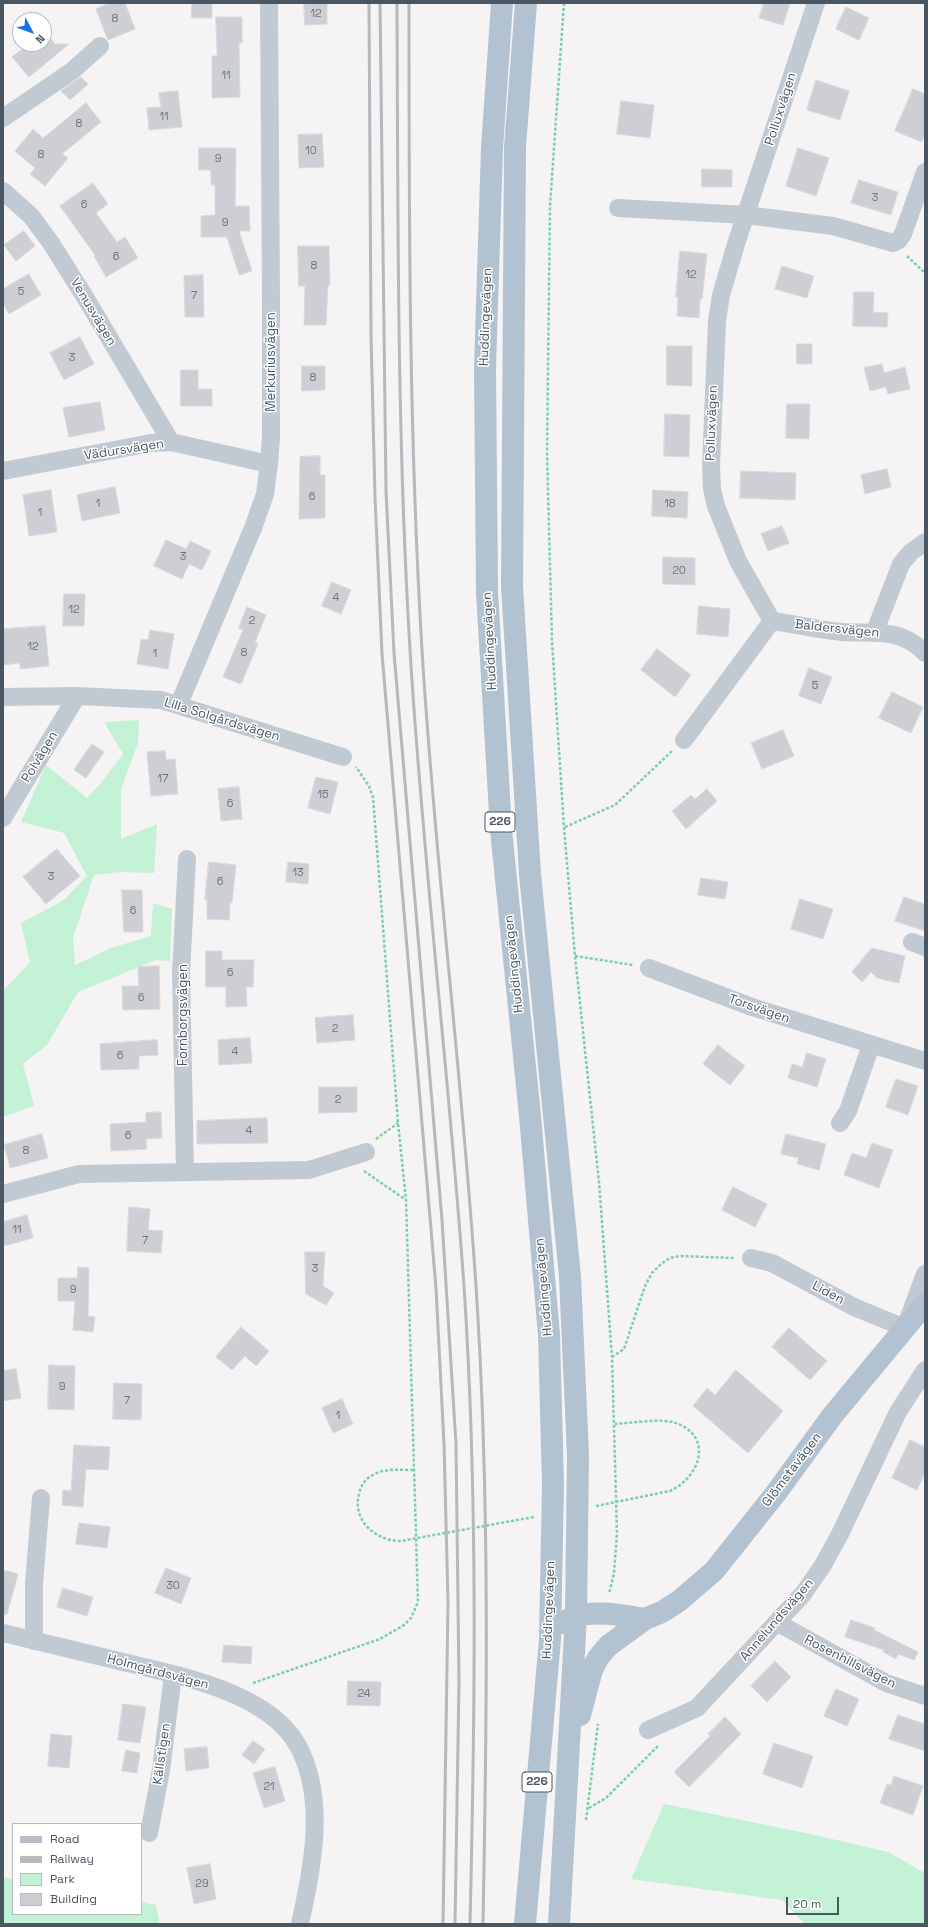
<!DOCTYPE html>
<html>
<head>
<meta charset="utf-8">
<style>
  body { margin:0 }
  #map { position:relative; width:928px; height:1927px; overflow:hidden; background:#f5f3f3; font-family:"Space Grotesk",sans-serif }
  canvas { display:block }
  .frame { position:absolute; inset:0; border:4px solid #4a5661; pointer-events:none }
  .legend { position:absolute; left:12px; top:1823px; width:130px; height:92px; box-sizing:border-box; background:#fff; border:1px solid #b7bbc0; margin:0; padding:5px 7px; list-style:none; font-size:12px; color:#4a5661 }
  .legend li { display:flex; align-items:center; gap:8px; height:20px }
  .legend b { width:20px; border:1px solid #b7bbc0 }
  .north { position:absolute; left:12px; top:12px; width:40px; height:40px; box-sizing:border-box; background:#fff; border:1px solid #b7bbc0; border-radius:50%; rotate:131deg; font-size:11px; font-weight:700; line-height:16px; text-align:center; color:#4a5661 }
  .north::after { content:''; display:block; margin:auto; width:14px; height:18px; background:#1a73e8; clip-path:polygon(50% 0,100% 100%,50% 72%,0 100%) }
  .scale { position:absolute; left:786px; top:1897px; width:53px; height:18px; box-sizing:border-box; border:2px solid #4a5661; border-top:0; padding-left:5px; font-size:12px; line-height:14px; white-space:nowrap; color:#4a5661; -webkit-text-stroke:3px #fff; paint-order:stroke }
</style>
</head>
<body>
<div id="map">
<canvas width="928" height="1927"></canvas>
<div class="frame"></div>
<ul class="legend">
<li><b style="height:5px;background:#b3c2d1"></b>Road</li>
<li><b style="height:5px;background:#b5b8bd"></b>Railway</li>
<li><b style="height:11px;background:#c3f1d5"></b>Park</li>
<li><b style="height:11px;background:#cdcfd5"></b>Building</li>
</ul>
<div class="north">N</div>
<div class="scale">20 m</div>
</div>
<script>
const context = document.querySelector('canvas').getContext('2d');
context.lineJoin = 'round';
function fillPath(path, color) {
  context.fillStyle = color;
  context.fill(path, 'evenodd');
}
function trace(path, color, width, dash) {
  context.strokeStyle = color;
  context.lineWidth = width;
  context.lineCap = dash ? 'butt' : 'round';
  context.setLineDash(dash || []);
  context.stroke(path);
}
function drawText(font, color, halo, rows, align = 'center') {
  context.font = font + ' "Space Grotesk",sans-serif';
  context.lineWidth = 3;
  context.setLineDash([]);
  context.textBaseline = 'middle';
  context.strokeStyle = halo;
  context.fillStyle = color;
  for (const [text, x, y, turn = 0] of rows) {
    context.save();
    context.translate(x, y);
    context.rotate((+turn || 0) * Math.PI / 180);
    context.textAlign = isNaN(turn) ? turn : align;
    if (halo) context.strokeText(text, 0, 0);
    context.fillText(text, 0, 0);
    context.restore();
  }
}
const green = new Path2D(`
  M139,720L138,743L121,789V839L157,824L154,873L120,872L94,875L73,938L75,965L111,948L151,936L153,903L172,909L170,961L156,960L78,992L47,1045L23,1064L34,1106L3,1117V988H6L30,962L21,923L64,900L87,876L64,833L21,822L46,765L87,798L101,783L123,754L104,722Z
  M664,1804L815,1835L888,1852L925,1873V1924H805L782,1900L631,1879Z
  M3,1877L13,1879V1914H141V1902L156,1905L159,1920L158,1924H3Z`);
const building = new Path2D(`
  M110,3H125L135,29L108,40L96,9Z
  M192,3H212V18H192Z
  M304,3H327V24L305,25Z
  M764,3H790L783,25L759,18Z
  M846,7L869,18L859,40L836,29Z
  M216,17H242V43H239L240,97L212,98V56H217Z
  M44,30L55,44H69L29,77L12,57L29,44H44Z
  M81,77L88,84L70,100L61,91Z
  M816,80L849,91L840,120L807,110Z
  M913,89L925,94V134L922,142L895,131Z
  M178,91L182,127L149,130L147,108L161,107L159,93Z
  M621,101L654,105L650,138L617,134Z
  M86,103L101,122L62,154L68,158L45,186L30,174L35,168L15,151L33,129L43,138Z
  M322,134L324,167L299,168L298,135Z
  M199,148H236L235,206H249L250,231H239L252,271L239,275L227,237H201V216L215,215V185H211V170H199Z
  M798,148L829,158L816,196L786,186Z
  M702,169L732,170V187H702Z
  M859,180L898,192L891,215L851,203Z
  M93,183L108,204L96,213L117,242L125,237L138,258L106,277L94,256L95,255L60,206Z
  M24,231L35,246L16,261L4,245Z
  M298,246H329L330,285H328L326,325H304L305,286H299Z
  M680,251L707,254L702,299H700L699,318L677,316L678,297H676Z
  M782,266L814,276L807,298L775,289Z
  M29,274L41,295L9,314L3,303V289Z
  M203,275L204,317H185L184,276Z
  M854,292H874L873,312L888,313L887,327L853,326Z
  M80,337L94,364L64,380L50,353Z
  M797,344H812V364H797Z
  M667,346H692V386L667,385Z
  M882,364L884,373L905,367L910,389L888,394L886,387L870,391L864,368Z
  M302,366H325V390L302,391Z
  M181,370H198V389H212V406H181Z
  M100,402L105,430L69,437L63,408Z
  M787,404H810L809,439L786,438Z
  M665,414L690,415L689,457L664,456Z
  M320,456V475H325V518L299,519L300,457Z
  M887,469L891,487L865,494L861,475Z
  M741,471L796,473L795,500L740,498Z
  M115,487L120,513L82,521L77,495Z
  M51,490L57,532L29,536L23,495Z
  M653,490L688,492L687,518L652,516Z
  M782,526L789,543L768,551L761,534Z
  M166,540L186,549L190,541L211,551L202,570L189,564L182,579L154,566Z
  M663,557L695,558V585L663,584Z
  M332,582L351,590L341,614L322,606Z
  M64,594H85L84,626H63Z
  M699,606L730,609L728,637L697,634Z
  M247,607L266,615L255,642L258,644L241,684L223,677L243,630L239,628Z
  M45,626L49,666L20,669V663L3,665V629Z
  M150,630L174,634L168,669L137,664L141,639L148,640Z
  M657,649L691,675L675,697L641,670Z
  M809,668L832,677L821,704L799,696Z
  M892,692L923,707L911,733L879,718Z
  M783,730L794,756L762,769L751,743Z
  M92,744L104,752L86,778L74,770Z
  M165,751L166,760L175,759L178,794L151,796L147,752Z
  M316,777L338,782L330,814L308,808Z
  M239,787L242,819L221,821L218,789Z
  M707,789L717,801L686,829L672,811L691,795L695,799Z
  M57,849L80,876L46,904L23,877Z
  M209,862L236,865L232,903L230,902L229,920L207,919V900L205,899Z
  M288,862L309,864L308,884L286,882Z
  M701,878L728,882L725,899L698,895Z
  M122,890H142L143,932H124Z
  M904,897L925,904V931L895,921Z
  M800,899L833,909L823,939L791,929Z
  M872,948L905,956L899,983L877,978L871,972L862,982L852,972Z
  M206,951H222V960H254L253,987H246L247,1006L226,1007V987H206Z
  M159,966L160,1009L123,1010L122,986H139L138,967Z
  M353,1015L355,1040L317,1043L315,1018Z
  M250,1038L252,1063L219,1065L218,1040Z
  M157,1040L158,1055L139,1056V1069L101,1070L100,1044Z
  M718,1045L745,1066L730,1085L703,1064Z
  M807,1053L826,1059L817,1087L788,1078L792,1064L802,1067Z
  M896,1079L918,1086L908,1115L886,1107Z
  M319,1087H357V1112L319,1113Z
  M161,1112L162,1138L146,1139L147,1149L111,1151L110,1124L146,1122V1113Z
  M267,1118L268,1143L197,1144V1121Z
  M42,1134L48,1158L10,1168L4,1145Z
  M786,1134L826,1144L819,1170L797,1164L799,1158L781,1154Z
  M872,1143L893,1150L879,1188L844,1175L852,1153L866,1158Z
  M733,1187L767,1204L755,1227L722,1210Z
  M129,1207L150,1209L148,1230L163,1231L161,1253L127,1251Z
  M27,1215L33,1238L3,1246V1222Z
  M305,1252H325L323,1286L334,1293L326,1305L306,1294Z
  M78,1267L89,1268L88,1316L95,1317L93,1332L73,1330L75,1301H58V1278H77Z
  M241,1327L269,1351L256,1366L245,1356L232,1370L216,1357Z
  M789,1328L827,1361L810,1380L772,1347Z
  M49,1365L75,1366L74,1410L48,1409Z
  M16,1369L21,1398L3,1401V1371Z
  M736,1370L783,1411L748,1453L693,1406L707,1388L715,1395Z
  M114,1383L142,1384L141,1420L113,1419Z
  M342,1399L353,1424L333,1433L322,1408Z
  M910,1440L925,1447V1473L917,1490L892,1478Z
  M74,1445L110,1447L108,1470L86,1469L83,1507L62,1505L63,1490L71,1491Z
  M79,1523L110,1527L107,1548L76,1544Z
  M166,1568L191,1578L181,1604L155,1593Z
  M3,1570L18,1574L7,1614H3Z
  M63,1588L93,1597L87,1616L57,1607Z
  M851,1620L875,1628L874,1630L918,1652L914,1660L898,1654L896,1659L883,1652L884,1650L845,1637Z
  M224,1645L252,1647L251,1664L222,1662Z
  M775,1661L791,1677L767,1702L751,1686Z
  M348,1681L381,1682L380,1706L347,1705Z
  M836,1689L859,1699L847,1726L824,1716Z
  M123,1704L146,1707L140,1743L118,1740Z
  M898,1715L925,1724V1751L889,1739Z
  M725,1717L741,1734L689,1787L674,1772L710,1736L708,1734Z
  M51,1734L72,1736L69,1768L48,1766Z
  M253,1741L265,1749L254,1764L242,1755Z
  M774,1743L813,1756L802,1788L763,1774Z
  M207,1747L209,1768L186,1771L184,1749Z
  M126,1750L140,1753L137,1773L122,1771Z
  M275,1767L285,1801L264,1808L253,1773Z
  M894,1776L923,1786L913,1815L880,1803L887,1784L891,1785Z
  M210,1864L216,1899L194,1904L187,1868Z`);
const path = new Path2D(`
  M564,3L550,206L547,453L552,641L564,828L575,956L599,1182L612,1357L617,1533L614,1573L609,1594
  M907,256L925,273
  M565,827L615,805L672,751
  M575,956L633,965
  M376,1139L398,1123
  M364,1171L406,1200
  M612,1357L624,1349L645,1286L652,1273L661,1264L670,1258L680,1256L734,1258
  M413,1470C401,1470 384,1468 373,1475C365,1479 361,1485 359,1494C352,1521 376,1541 401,1541L534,1517
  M596,1506L670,1491C700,1477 714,1437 676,1423C664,1418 629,1423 615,1424
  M253,1683L380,1639L404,1625L411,1618L418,1602L406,1200L398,1123L373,797L369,786L356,767
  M589,1808L606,1798L658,1746
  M586,1820L598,1724`);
const minor = new Path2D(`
  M3,118L72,71L100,46
  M3,191L31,216L51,243L88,302L171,442
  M618,208L746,215L833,226L893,243L899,240L903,234L925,172
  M3,471L151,443L171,442L269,464
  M772,621L738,561L716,506L712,489L711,465L717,321L721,295L736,244L816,3
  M875,631L901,564L911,552L925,542
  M3,697L77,696L161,700L343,757
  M179,704L253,528L265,494L269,464L271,437V299L269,3
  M684,740L772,621C795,624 819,630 842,632C873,634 900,627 925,653
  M3,818L77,696
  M912,942L925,947
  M649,968L752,1007L925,1061
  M840,1123L848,1111L871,1045
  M185,1172L181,972L187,859
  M3,1194L79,1174L309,1170L366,1152
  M751,1258L772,1263L854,1307L905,1328L925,1274
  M778,1623L886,1683L925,1696
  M3,1633C40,1642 77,1651 115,1660C171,1674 268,1690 298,1746C327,1800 312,1868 300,1924
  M34,1641V1583L41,1498
  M648,1730L697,1708L803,1594L823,1565L840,1534L898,1412L925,1370
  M149,1833L161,1770L173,1675`);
const major = new Path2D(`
  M502,3L492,148L485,368L487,592L501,830L530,1116L549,1335L553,1485L550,1639L525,1924
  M526,3L515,147L512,586L530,874L570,1276L578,1456L576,1616L559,1924
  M563,1623C581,1607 624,1615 645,1619
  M580,1715L592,1670L598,1658L608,1646L645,1619L662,1612L679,1601L714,1571L776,1493L832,1416L925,1304`);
const rail = new Path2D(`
  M369,3L371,335L375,497L382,654L436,1288L444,1444L448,1602L443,1924
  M380,3L386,491L394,653L442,1220L456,1444L459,1682L455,1924
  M397,3C398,219 397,435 410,650C423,863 449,1074 464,1286C478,1499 475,1711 470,1924
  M409,3C409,219 409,435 422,650C435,863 462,1074 476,1286C490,1499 487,1711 483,1924`);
const numberNames = [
  ["12",316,14],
  ["8",115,19],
  ["11",226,76],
  ["11",164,117],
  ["8",79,124],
  ["10",311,151],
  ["8",41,155],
  ["9",218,159],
  ["3",875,198],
  ["6",84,205],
  ["9",225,223],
  ["6",116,257],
  ["8",314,266],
  ["12",691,275],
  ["5",21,292],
  ["7",194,296],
  ["3",72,358],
  ["8",313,378],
  ["6",312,497],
  ["1",98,504],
  ["18",670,504],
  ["1",40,513],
  ["3",183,557],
  ["20",679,571],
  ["4",336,598],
  ["12",74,610],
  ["2",252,621],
  ["12",33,647],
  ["8",244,653],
  ["1",155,654],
  ["5",815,686],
  ["17",163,779],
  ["15",323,795],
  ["6",230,804],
  ["13",298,873],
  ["3",51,877],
  ["6",220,882],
  ["6",133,911],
  ["6",230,973],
  ["6",141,998],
  ["2",335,1029],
  ["4",235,1052],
  ["6",120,1056],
  ["2",338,1100],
  ["4",249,1131],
  ["6",128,1136],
  ["8",26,1151],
  ["11",17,1230],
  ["7",145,1241],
  ["3",315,1269],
  ["9",73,1290],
  ["9",62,1387],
  ["7",127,1401],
  ["1",338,1416],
  ["30",173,1586],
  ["24",364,1694],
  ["21",269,1787],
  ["29",202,1884]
];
const shields = [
  [500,822,30],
  [537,1782,30]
];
const shieldNames = [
  ["226",500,822],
  ["226",537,1782]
];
const streetNames = [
  ["Polluxvägen",781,109,-72],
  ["Venusvägen",93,312,59],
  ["Huddingevägen",486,317,-88],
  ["Merkuriusvägen",271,362,-90],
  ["Polluxvägen",712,423,-88],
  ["Vädursvägen",124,450,-9],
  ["Baldersvägen",837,629,6],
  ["Huddingevägen",490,641,-93],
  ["Lilla Solgårdsvägen",222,720,17],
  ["Polvägen",40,757,-59],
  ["Huddingevägen",514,964,-96],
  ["Torsvägen",759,1009,19],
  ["Fornborgsvägen",183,1015,-90],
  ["Huddingevägen",544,1287,-95],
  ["Liden",828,1293,28],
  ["Glömstavägen",792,1470,-53],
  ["Huddingevägen",549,1610,-88],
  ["Annelundsvägen",777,1620,-49],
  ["Rosenhillsvägen",850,1662,27],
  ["Holmgårdsvägen",158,1672,15],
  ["Källstigen",162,1754,-82]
];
fillPath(green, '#c3f1d5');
fillPath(building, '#cdcfd5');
trace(building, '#d7d9de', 1);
trace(path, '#7ad0a6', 2.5, [3, 2]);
trace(minor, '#c1cad2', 18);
trace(major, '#b3c2d1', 22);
trace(rail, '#b5b8bd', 3);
drawText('11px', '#6b747e', null, numberNames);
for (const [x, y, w] of shields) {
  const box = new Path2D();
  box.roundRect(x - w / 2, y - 10, w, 20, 3);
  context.fillStyle = '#fff';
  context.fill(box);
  trace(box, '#4a5661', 1);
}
drawText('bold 12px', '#4a5661', null, shieldNames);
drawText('13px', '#4a5661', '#fff', streetNames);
</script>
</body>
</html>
